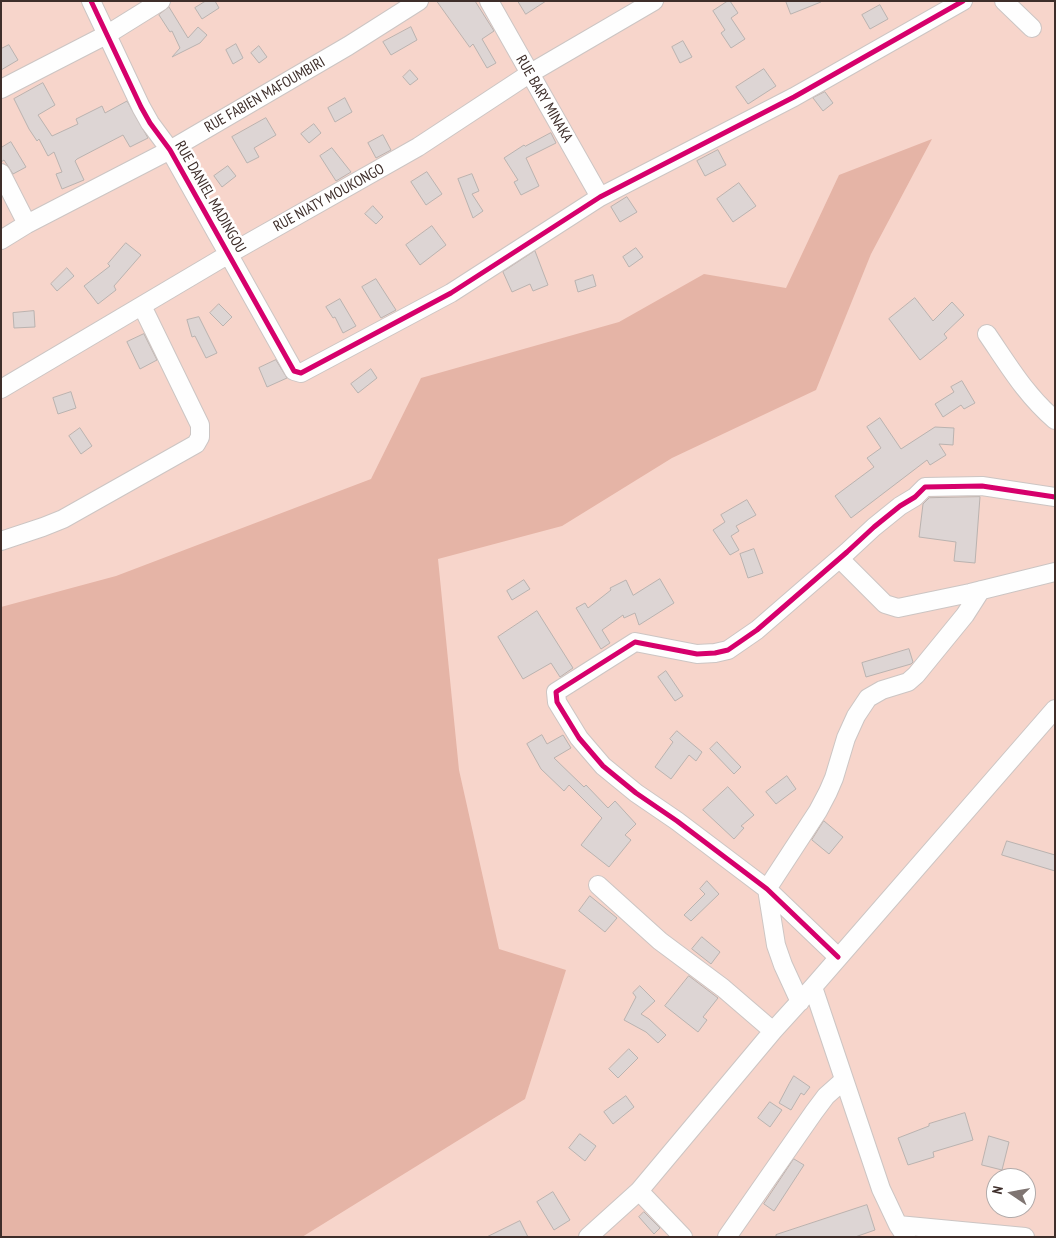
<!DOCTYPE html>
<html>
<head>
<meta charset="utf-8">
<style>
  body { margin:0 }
  #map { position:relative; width:1056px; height:1238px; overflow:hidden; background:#f9f9f9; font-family:"PT Sans Narrow",sans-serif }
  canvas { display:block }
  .frame { position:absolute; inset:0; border:2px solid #3e2e2a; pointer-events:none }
  .north { position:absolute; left:986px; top:1168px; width:50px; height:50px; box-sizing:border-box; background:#fff; border:1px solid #b2abaa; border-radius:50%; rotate:282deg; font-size:14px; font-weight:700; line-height:20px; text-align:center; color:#3e2e2a }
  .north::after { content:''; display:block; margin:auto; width:18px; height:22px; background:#7f7572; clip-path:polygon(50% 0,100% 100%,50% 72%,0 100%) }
</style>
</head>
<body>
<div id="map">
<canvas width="1056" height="1238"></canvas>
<div class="frame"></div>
<div class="north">N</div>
</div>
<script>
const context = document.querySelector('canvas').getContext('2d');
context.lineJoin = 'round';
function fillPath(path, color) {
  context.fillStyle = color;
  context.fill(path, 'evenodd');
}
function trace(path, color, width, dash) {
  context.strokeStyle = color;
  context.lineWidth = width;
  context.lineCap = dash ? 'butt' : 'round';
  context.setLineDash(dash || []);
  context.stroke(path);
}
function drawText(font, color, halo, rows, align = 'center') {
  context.font = font + ' "PT Sans Narrow",sans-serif';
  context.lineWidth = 5;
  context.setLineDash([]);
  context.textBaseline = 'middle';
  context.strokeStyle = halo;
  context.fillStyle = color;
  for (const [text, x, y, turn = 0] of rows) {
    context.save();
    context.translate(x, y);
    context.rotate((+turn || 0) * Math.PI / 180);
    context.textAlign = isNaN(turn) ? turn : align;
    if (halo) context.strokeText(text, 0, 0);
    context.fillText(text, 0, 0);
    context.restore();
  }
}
const green = new Path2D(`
  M1,1H1055V1237H1ZM996,1178H1026V1208H996Z`);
const water = new Path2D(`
  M932,139L871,254L816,390L672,458L562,526L438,559L459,770L499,949L566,970L525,1099L302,1237H1V607L116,576L371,479L421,378L619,322L704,274L786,288L839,175Z`);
const building = new Path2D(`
  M206,1H215L219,8L202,19L195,8Z
  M437,1H475L494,31L482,39L496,63L487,68L473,44L470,47Z
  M518,1H546L526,14Z
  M728,1H730L738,13L731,18L745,39L731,48L721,33L725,30L713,11Z
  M786,1H821V2L791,14Z
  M880,5L888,19L870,29L862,15Z
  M169,7L188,38L198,27L207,35L200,43L172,57L180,48L172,31L170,32L159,15Z
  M411,27L417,40L391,55L383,42Z
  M683,41L692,57L680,63L672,47Z
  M236,44L243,58L233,64L226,50Z
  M9,45L18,60L1,70V49Z
  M259,46L267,57L259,63L251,53Z
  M764,69L776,86L748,104L736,87Z
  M410,70L418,79L410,85L403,77Z
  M43,83L55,105L38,115L52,136L78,124L76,119L102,106L105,113L127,101L148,138L130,147L123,135L77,159L75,161L84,180L62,189L56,174L62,172L54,152L48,156L39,139L37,141L29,129L14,99Z
  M825,92L833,103L823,111L813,98Z
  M345,98L352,112L335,122L328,108Z
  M266,118L276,135L254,148L259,157L247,163L232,137Z
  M314,124L321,133L309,143L301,134Z
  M551,133L556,143L526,158L539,186L521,195L514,182L518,180L504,158L524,145L525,146Z
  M383,135L391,150L376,158L368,143Z
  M11,142L26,167L13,174L4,160L1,162V148Z
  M332,148L351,172L336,181L320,156Z
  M718,150L726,165L705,176L697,161Z
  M228,166L236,176L222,187L214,176Z
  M427,172L442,194L426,205L411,182Z
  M472,174L479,191L472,194L483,211L473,218L458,179Z
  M739,183L756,206L733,222L717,199Z
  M627,197L637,212L620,222L611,207Z
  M373,206L383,217L376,224L365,214Z
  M432,226L446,245L420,265L406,245Z
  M126,243L141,255L114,286L116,290L98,304L84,286L110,266L108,264Z
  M636,248L643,257L629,267L623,257Z
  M535,251L548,285L533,291L530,284L512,292L503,272Z
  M67,268L74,276L57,291L51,284Z
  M593,275L596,286L578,292L575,281Z
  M376,279L396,310L381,318L362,287Z
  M915,298L933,321L952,302L964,315L944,334L947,338L920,360L889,319Z
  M340,299L356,326L343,333L335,317L333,318L326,307Z
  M219,304L232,317L223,326L210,313Z
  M34,311L35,327L14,328L13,313Z
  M199,317L217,353L206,358L195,336L192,337L187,320Z
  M144,334L157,360L140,369L127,342Z
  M276,360L287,378L267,387L259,368Z
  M371,369L377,378L358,393L351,384Z
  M962,381L975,403L964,409L961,405L943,417L935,404L954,392L951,387Z
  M71,392L76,408L58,414L53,398Z
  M880,418L901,449L935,427L954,428L953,445L939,444L946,455L930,465L927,460L851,518L835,496L874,467L867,458L881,448L867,427Z
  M80,428L92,446L81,454L69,436Z
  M980,497L975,563L954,561L956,542L919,537L923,504L929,498Z
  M747,500L756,515L736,526L739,531L731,536L739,550L730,555L713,530L725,522L721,515Z
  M754,549L763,573L748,578L740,554Z
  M660,579L674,603L639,625L635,613L624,618L623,615L602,630L610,643L601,649L576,608L585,603L588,608L611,590L610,588L626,580L633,595Z
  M524,580L530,589L512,600L507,591Z
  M537,611L573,668L560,677L551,663L523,679L498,637Z
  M909,649L913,662L911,664L866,677L862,663Z
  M666,671L683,696L675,701L658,677Z
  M677,731L702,752L696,761L689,755L671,779L655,767L673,742L670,739Z
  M542,735L547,744L563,735L571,748L554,758L584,787L586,785L608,808L615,801L636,824L625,835L631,840L609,867L581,845L602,818L569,785L564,791L541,769L527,744Z
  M717,742L741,767L734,774L710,749Z
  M787,776L796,789L776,804L766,792Z
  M728,787L754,815L741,826L744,828L734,839L703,810Z
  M824,821L843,837L829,854L812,840Z
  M1007,841L1055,855V871L1002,855Z
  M707,881L719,894L691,921L684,915L705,894L700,889Z
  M590,896L617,918L605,932L579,911Z
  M702,937L720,952L711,964L692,949Z
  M689,976L718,998L703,1017L707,1020L698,1032L665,1006Z
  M640,986L655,1001L641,1014L649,1019L666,1035L658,1043L646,1032L624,1020L636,997L633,993Z
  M629,1049L638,1058L618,1078L609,1069Z
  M794,1076L810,1087L804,1095L801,1093L791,1110L779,1103L789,1084Z
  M626,1096L634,1107L613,1124L604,1112Z
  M770,1102L782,1110L770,1127L758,1118Z
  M965,1113L973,1140L933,1152L934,1157L908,1165L898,1138L929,1126V1124Z
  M580,1134L596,1146L585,1161L569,1148Z
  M989,1136L1009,1142L1002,1170L982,1165Z
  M794,1159L804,1165L774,1211L764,1204Z
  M553,1192L570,1220L554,1230L537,1202Z
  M867,1205L875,1230L855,1237H776V1235Z
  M644,1212L660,1228L654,1234L639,1217Z
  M520,1221L528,1237H487Z`);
const minor = new Path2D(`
  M91,1L141,107L150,123L170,150L294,371L301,373L451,293L600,197L794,97L963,1
  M489,1L600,197
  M1004,1L1032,28
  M1,89L108,34L161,1
  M1,173L27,224
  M1,240L27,224L170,150L348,46L419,1
  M987,334C1009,366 1025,394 1055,420
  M1,389L229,254L418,147L529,74L654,1
  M1,541L43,527L63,519L196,444L200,437V425L142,306
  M840,559L885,604L898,608L970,593L1055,572
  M598,885L660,941L723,988L773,1031
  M838,957L767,889L677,821L636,793L603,766L579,738L557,702L556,692L635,642L697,654L715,653L728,650L757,630L847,552L874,527L900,506L915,497L925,487L982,486L1055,497
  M813,987L881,1189L898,1225L906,1237
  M800,1002L783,965L776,945L767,889L818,811L828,792L834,778L846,738L856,716L868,698L882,690L908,682L916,675L965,615L981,590
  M639,1191L683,1237
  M898,1225L1025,1237
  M588,1237L639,1191L773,1031L813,987L1055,709
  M727,1237L814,1112L826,1096L844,1080`);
const cycleway = new Path2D(`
  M91,1L141,107L150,123L170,150L294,371L301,373L451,293L600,197L794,97L963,1
  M838,957L767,889L677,821L636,793L603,766L579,738L557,702L556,692L635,642L697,654L715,653L728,650L757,630L847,552L874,527L900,506L915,497L925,487L982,486L1055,497`);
const streetNames = [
  ["RUE FABIEN MAFOUMBIRI",265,95,-30],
  ["RUE BARY MINAKA",544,99,60],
  ["RUE DANIEL MADINGOU",210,197,60],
  ["RUE NIATY MOUKONGO",329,198,-29]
];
fillPath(green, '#f7d5cb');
fillPath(water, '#e5b4a6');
fillPath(building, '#ddd5d4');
trace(building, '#bab3b0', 1);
trace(minor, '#ccc5c3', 20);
trace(minor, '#fefefe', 18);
trace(cycleway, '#d6006c', 5);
drawText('15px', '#3e2e2a', '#fff', streetNames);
</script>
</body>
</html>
